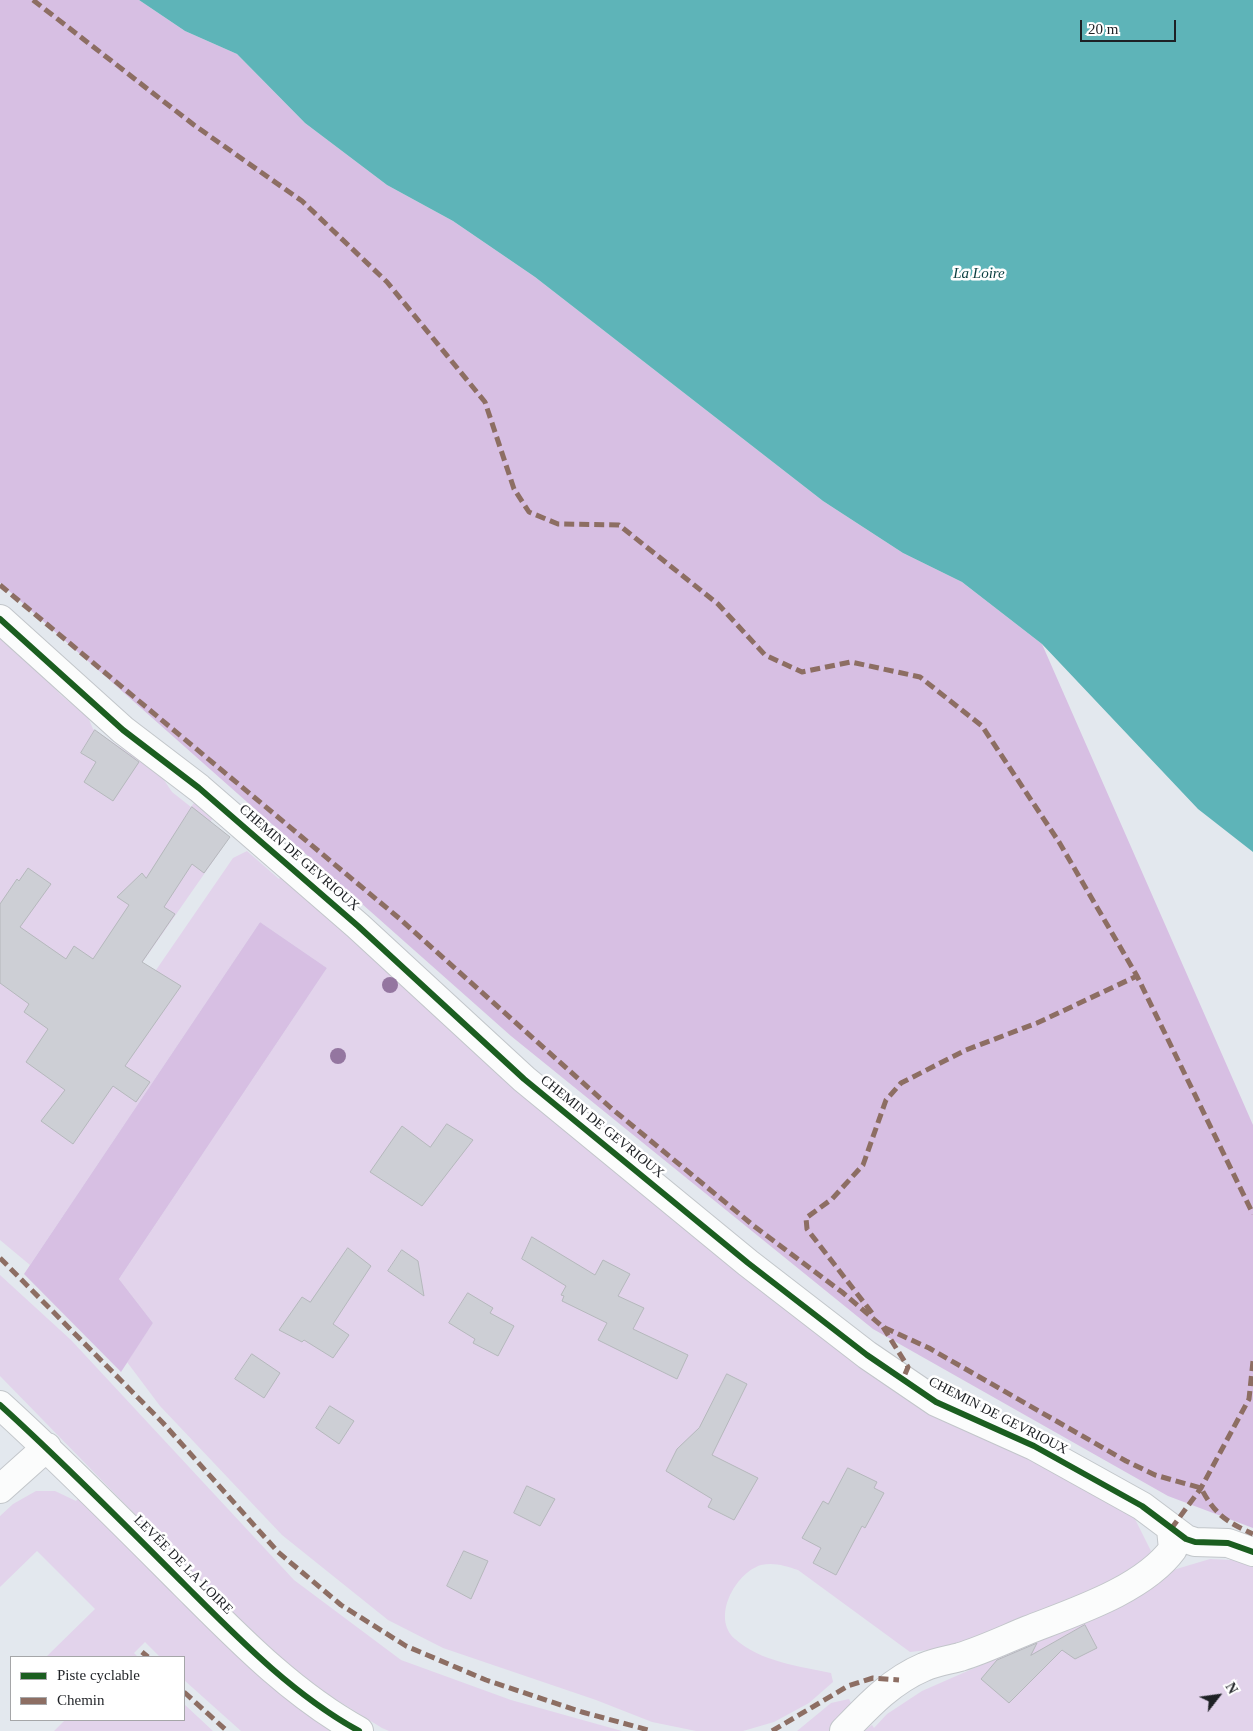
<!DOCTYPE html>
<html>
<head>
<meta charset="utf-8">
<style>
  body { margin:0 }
  #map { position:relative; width:1253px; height:1731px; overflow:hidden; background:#e3e8ee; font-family:"Times New Roman",serif }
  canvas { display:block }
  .legend { position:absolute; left:10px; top:1656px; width:175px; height:65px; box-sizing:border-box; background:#fff; border:1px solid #a5a6a8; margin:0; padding:6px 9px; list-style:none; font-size:15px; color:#1e2125 }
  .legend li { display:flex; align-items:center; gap:10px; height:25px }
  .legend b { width:25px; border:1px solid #a5a6a8 }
  .north { position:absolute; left:1193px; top:1671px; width:50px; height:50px; -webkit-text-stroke:4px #fff; paint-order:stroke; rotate:60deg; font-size:14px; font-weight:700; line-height:20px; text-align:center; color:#1e2125 }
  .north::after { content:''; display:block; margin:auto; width:18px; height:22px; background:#1e2125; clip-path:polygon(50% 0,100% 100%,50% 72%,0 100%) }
  .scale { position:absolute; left:1080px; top:20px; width:96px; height:22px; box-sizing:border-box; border:2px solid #1e2125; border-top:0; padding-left:6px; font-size:15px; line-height:18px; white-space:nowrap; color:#1e2125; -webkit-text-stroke:4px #fff; paint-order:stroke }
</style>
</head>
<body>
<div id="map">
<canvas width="1253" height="1731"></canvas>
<ul class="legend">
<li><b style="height:6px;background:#1b5e20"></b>Piste cyclable</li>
<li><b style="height:6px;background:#8d6e63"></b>Chemin</li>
</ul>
<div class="north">N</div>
<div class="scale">20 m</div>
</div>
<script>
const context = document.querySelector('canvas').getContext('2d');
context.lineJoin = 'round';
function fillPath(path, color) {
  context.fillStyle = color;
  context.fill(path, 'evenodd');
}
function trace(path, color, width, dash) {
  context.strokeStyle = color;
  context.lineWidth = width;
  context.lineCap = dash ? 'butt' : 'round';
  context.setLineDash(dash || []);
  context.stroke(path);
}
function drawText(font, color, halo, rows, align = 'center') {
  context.font = font + ' "Times New Roman",serif';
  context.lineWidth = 5;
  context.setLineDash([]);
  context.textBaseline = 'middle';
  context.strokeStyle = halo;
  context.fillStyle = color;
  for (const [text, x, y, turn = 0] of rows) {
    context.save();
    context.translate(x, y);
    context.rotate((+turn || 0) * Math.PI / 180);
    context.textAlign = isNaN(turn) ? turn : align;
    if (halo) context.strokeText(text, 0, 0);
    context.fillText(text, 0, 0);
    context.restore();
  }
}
const green = new Path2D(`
  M0,637L13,644L61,695L88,717L93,729L160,774L172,792L191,807L197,799L217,813L210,822L221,832L223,847L119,996L132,1005L233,858L247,851L279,879L281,876L837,1347L1132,1513L1151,1551L1144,1561L1089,1595L946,1648L910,1652L798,1570C786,1566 774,1562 761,1565C735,1573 711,1618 735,1639C761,1662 799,1666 831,1673L833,1682L809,1703L774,1722L743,1731H696L652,1722L596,1700L443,1648L388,1620L282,1535L160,1406L127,1362L153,1323L119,1279L327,968L260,922L30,1265L0,1240Z
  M0,1275L71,1340L294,1580L401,1660L511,1700L622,1731H389L382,1728L311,1684L245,1627L0,1376Z
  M36,1491H55L76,1501L81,1495L343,1731H241L184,1680V1657H160L145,1642L134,1653L138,1657H46L95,1609L37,1551L0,1587V1516L13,1504Z
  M1210,1559L1232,1560L1253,1564V1731H864L872,1725L874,1728L887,1714L922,1691L1045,1637L1173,1570Z
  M849,1699L853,1707L831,1731H797L831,1703Z
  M184,1704L213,1731H54L65,1720H184Z`);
const forest = new Path2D(`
  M0,0H139L185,31L237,54L305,123L387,185L453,221L535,277L823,501L903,553L962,582L1042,644L1253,1125V1528L1168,1496L873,1329L511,1036L0,583Z
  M260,922L327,968L119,1279L153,1323L121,1372L24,1274Z`);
const water = new Path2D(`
  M139,0H1253V852L1198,809L1042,644L962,582L903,553L823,501L535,277L453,221L387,185L305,123L237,54L185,31Z`);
const building = new Path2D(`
  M95,730L139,762L113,801L84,782L96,762L81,753Z
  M192,807L230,837L204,873L192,864L164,907L175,914L142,962L181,986L125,1066L150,1082L136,1102L113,1086L73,1144L41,1121L65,1090L26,1062L48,1029L24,1012L29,1004L0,983V904L17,879L19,881L28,868L51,884L20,927L66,959L74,946L93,959L129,905L117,897L142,873L146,878Z
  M447,1124L473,1140L422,1206L370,1172L402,1126L430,1147Z
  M532,1237L595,1275L603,1260L630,1274L618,1296L644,1308L633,1329L688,1355L677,1379L598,1340L607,1323L562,1301L564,1296L561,1295L566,1286L522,1259Z
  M348,1248L371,1266L333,1324L349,1335L333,1358L304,1340L302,1342L279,1330L302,1297L310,1302Z
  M402,1250L418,1261L424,1296L388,1271Z
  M468,1293L493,1308L490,1313L514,1326L498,1356L473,1343L475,1339L449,1323Z
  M252,1354L280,1373L264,1398L235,1379Z
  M727,1374L747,1384L712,1455L758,1478L734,1520L708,1507L712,1499L666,1471L677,1449L699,1428Z
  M330,1406L354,1421L339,1444L316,1428Z
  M848,1468L877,1482L874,1488L884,1493L865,1528L862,1526L836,1575L813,1563L821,1548L802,1538L823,1501L828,1504Z
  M527,1486L555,1499L540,1526L514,1513Z
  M464,1551L488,1561L471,1599L447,1586Z
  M1085,1625L1097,1648L1075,1659L1062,1650L1009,1703L981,1679L997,1660L1037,1643L1031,1655Z`);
const minor = new Path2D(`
  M0,619L123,730L199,788L358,926L524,1079L748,1263L867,1355L936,1402L1034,1446L1142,1506L1186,1539L1195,1542L1228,1543L1253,1552
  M0,1405C64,1463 124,1524 185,1585C238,1638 292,1694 359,1731
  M0,1489L47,1447
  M844,1731C868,1706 891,1681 924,1667C935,1662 949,1660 960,1657C983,1650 1006,1639 1028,1630C1074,1612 1143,1590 1173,1549L1171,1529`);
const quiet = new Path2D(`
  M33,0L194,125L302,201L387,282L485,402L514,489L529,512L558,524L619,525L718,604L765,655L802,672L851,662L920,677L982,726L1059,842L1137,976L1253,1214
  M0,585L400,919L611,1108L754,1226L842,1292L883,1327L929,1348L1126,1461L1155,1475L1201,1488C1215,1515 1227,1522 1253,1534
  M0,1258L163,1423L278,1552L341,1605L406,1646L486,1680L582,1712L652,1731
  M872,1313L807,1229L806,1218L832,1199L863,1165L886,1100L901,1083L966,1050L1037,1023L1137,976
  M883,1327L908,1367L903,1379
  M1171,1529L1201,1488L1249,1399L1253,1361
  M142,1652L148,1657
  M184,1692L227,1731
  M772,1731L848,1686L873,1678L899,1680`);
const cycleway = new Path2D(`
  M0,619L123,730L199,788L358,926L524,1079L748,1263L867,1355L936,1402L1034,1446L1142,1506L1186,1539L1195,1542L1228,1543L1253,1552
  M0,1405C64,1463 124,1524 185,1585C238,1638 292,1694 359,1731`);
const trees = [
  [390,985],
  [338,1056]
];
const streetNames = [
  ["CHEMIN DE GEVRIOUX",299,858,41],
  ["CHEMIN DE GEVRIOUX",602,1127,39],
  ["CHEMIN DE GEVRIOUX",998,1416,27],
  ["LEVÉE DE LA LOIRE",183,1565,45]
];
const waterNames = [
  ["La Loire",979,274]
];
fillPath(green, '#e2d3eb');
fillPath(forest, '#d7bfe3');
fillPath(water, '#5eb4b8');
fillPath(building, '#cdcfd5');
trace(building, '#b5b8bc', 1);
trace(minor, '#c2c6ca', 30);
trace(minor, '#fbfcfc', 28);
trace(quiet, '#8d6e63', 5, [10, 5]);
trace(cycleway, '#1b5e20', 6);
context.fillStyle = '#9476a0';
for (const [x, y] of trees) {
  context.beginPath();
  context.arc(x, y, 8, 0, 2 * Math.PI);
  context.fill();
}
drawText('14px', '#1e2125', '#fff', streetNames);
drawText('italic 15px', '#0a3f40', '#fff', waterNames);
</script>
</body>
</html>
